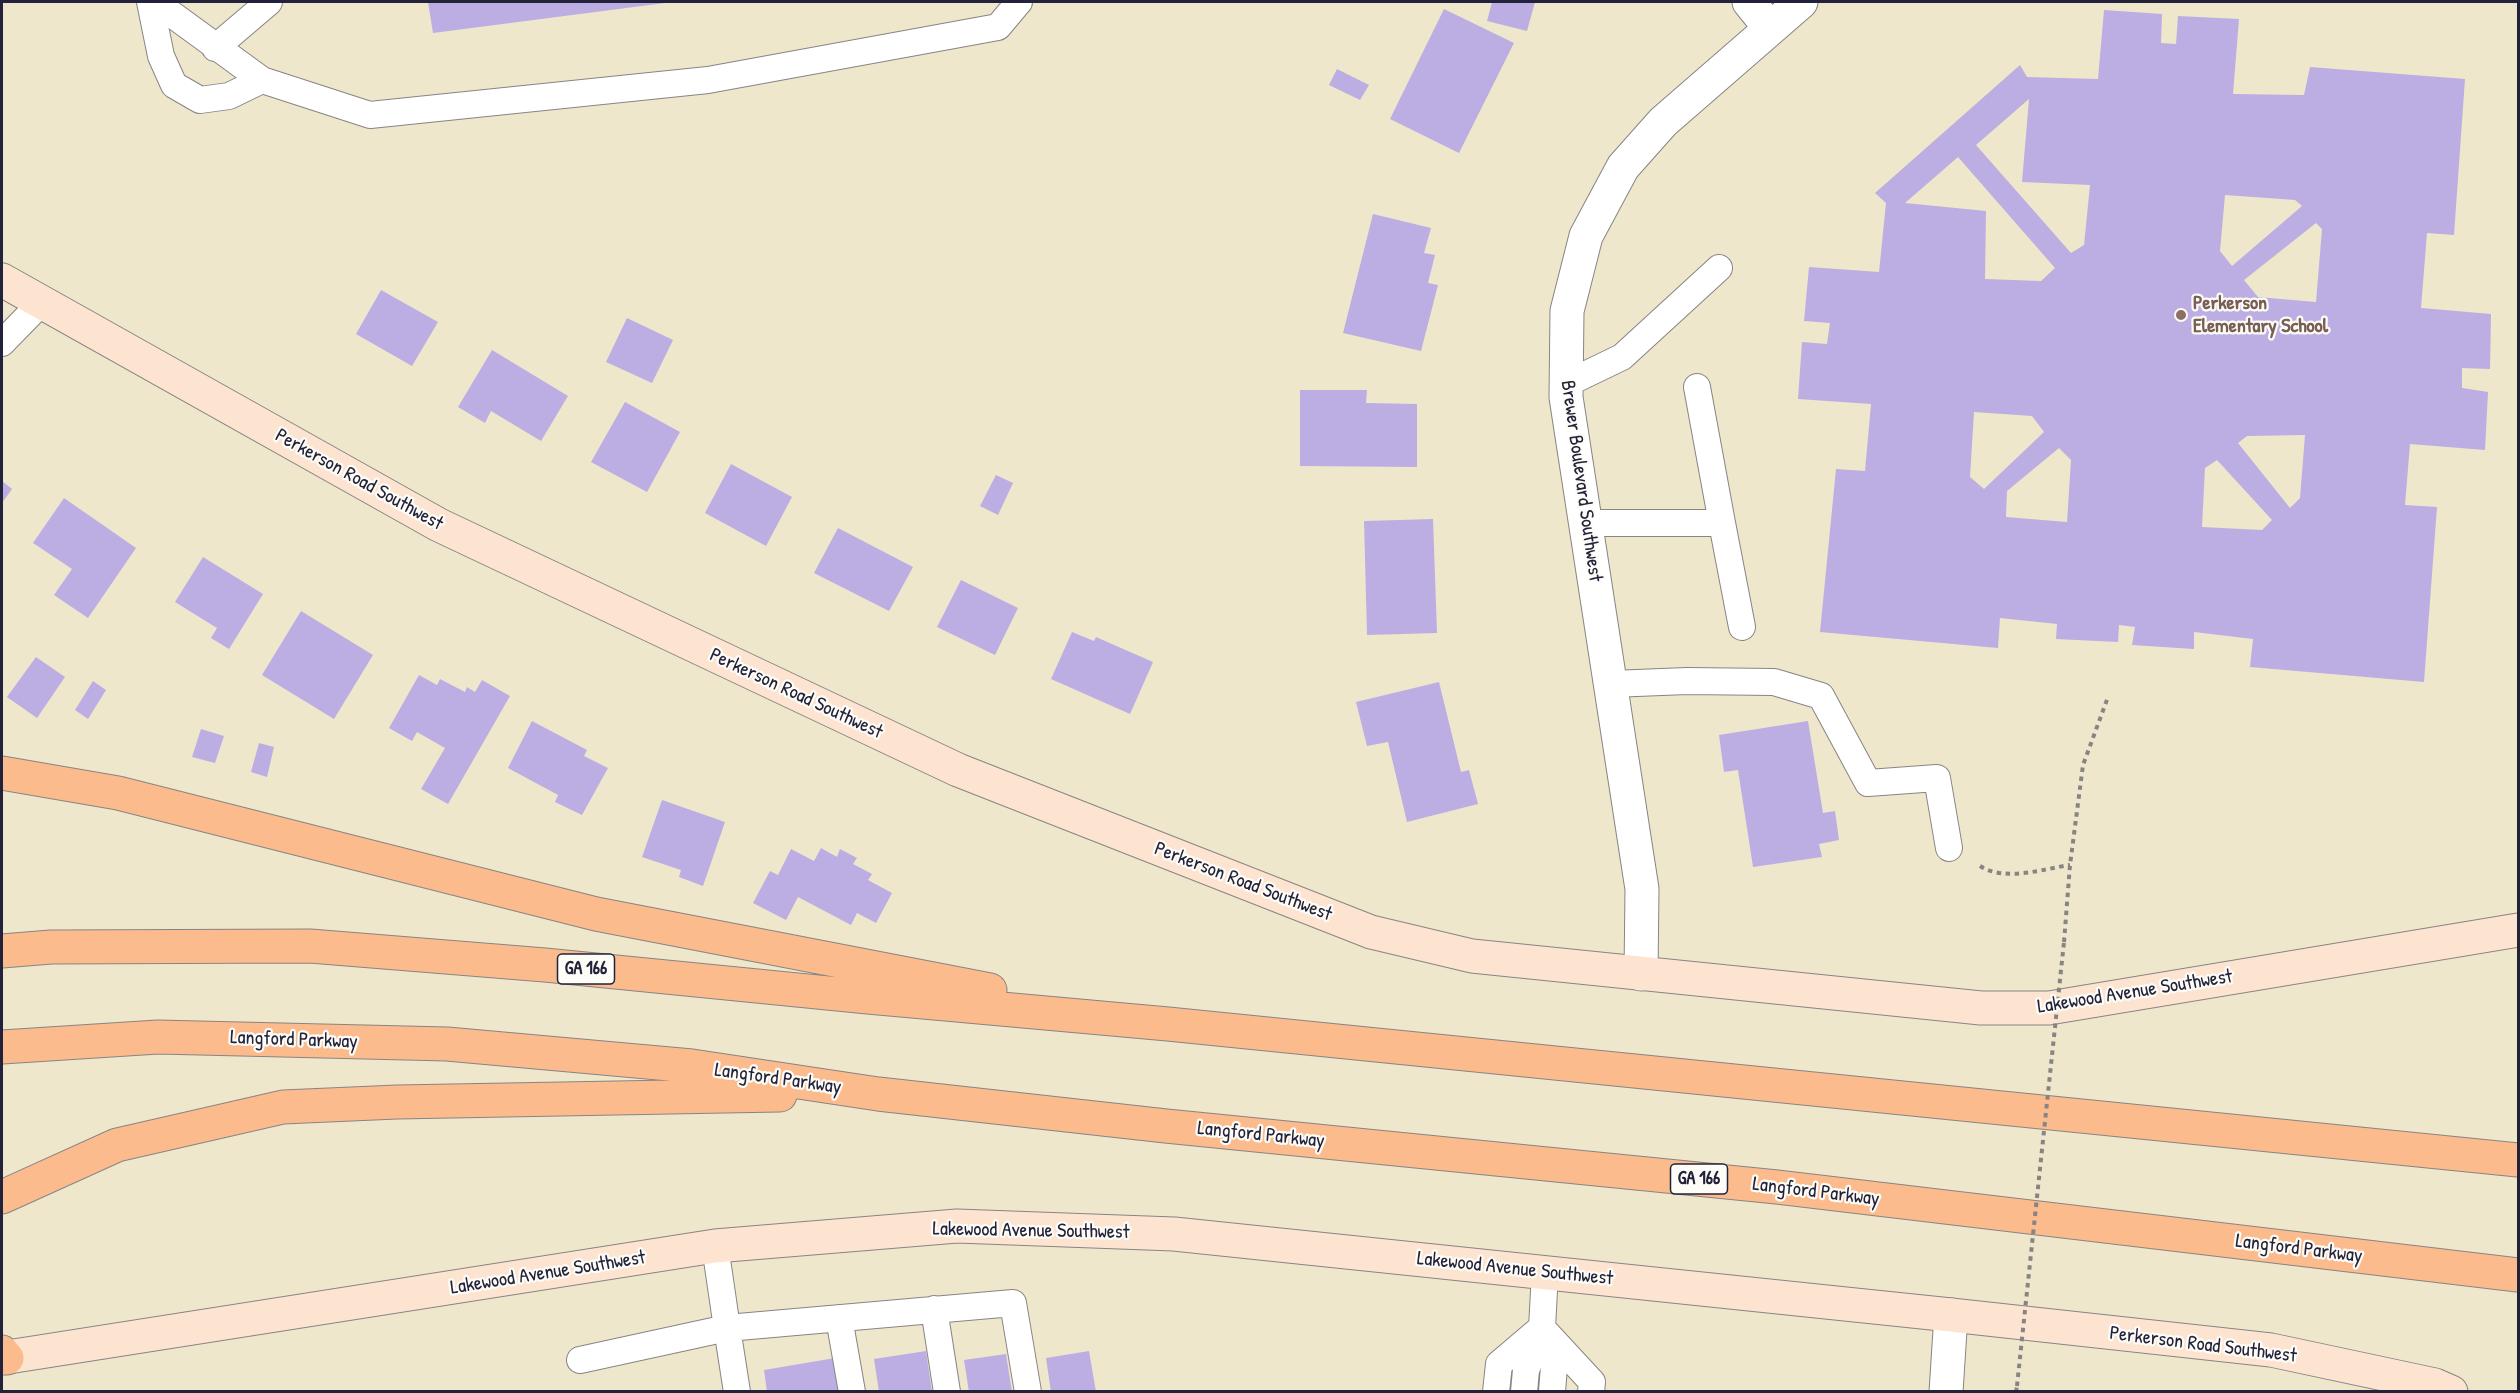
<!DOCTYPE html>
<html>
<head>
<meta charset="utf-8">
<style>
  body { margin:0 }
  #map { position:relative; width:2520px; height:1393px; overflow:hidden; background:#eee7cc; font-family:"Patrick Hand",sans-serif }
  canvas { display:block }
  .frame { position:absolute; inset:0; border:3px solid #22223b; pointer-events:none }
</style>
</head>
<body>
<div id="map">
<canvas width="2520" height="1393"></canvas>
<div class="frame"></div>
</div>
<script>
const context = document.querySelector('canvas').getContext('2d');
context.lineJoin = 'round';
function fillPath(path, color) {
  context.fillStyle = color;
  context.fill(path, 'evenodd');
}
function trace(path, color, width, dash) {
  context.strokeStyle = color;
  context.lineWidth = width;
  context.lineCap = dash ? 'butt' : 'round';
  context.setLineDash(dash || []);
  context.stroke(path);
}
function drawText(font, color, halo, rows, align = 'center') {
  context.font = font + ' "Patrick Hand",sans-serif';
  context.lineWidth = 4.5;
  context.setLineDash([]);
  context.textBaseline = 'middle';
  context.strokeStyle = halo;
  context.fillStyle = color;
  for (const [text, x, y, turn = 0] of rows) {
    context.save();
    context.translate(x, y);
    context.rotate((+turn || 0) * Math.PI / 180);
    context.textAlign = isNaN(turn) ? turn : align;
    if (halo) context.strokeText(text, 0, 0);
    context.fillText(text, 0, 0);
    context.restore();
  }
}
const building = new Path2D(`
  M428,2H665V3L433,33Z
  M1492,2H1535L1527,31L1487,21Z
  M1444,9L1514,43L1459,153L1390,119Z
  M2104,10L2162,14L2161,43L2176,44L2178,16L2239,19L2233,94L2304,95L2310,67L2465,79L2454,235L2427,233L2421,308L2491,314L2490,369L2462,368V388L2488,392L2485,450L2410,444L2405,505L2437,507L2424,682L2250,667L2253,639L2194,632V649L2132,645L2135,627L2119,625L2118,642L2056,639L2057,624L2000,618L1998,648L1820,632L1836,469L1865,471L1871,404L1798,399L1802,342L1827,344L1830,323L1804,321L1809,267L1879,272L1886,203L1875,193L2020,65L2027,77L2098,79ZM2029,99L2022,182L2090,185L2084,245L2071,253L1976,145ZM1958,157L2055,268L2041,281L1985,279L1986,211L1905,203ZM2225,195L2295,200L2302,206L2232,266L2220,251ZM2316,223L2322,229L2316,302L2258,297L2244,280ZM1974,412L2032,416L2044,432L1984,489L1970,477ZM2305,435L2300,498L2290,508L2238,443L2247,436ZM2059,448L2071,460L2067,522L2006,517L2007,491ZM2217,460L2272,520L2262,530L2202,527L2205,468Z
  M1337,69L1369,85L1360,100L1329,85Z
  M1373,214L1431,228L1424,253L1435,255L1428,283L1438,285L1421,351L1343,333Z
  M381,290L438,322L412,366L356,334Z
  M627,318L673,340L652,383L606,362Z
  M492,350L568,396L541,441L491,411L485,423L458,407Z
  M1300,390H1367L1366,403L1417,404V467L1300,466Z
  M625,402L680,432L647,492L591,462Z
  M731,464L792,497L766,546L705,513Z
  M996,475L1013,483L998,515L980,506Z
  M2,481L12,489L2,503Z
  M64,498L136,548L88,618L54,595L72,569L33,543Z
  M1433,519L1437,633L1367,635L1364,521Z
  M838,528L913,567L889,611L814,573Z
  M203,557L263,594L229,649L211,638L217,628L175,602Z
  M961,580L1018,608L995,655L937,627Z
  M301,611L373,655L334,719L262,675Z
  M1072,632L1094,641L1096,637L1153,662L1130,714L1051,679Z
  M36,657L65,677L37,718L7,697Z
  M419,675L437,685L440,679L465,692L467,687L475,692L482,680L510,696L448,804L421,789L445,748L417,732L412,741L389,728Z
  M93,681L106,690L88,719L75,710Z
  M1439,682L1461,772L1469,770L1478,804L1407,822L1388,742L1367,746L1356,702Z
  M532,721L587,750L584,756L608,768L582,815L555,802L558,795L508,768Z
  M1808,721L1823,813L1835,811L1839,840L1819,844L1822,857L1753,867L1738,770L1724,772L1719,735Z
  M201,729L224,736L215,763L192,757Z
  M259,743L274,747L267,777L251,772Z
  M662,800L725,822L703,886L679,877L681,870L642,857Z
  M821,848L837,857L840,849L857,858L853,864L872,874L868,880L892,893L876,923L857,913L851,925L798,897L786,920L753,903L770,871L778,875L791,849L814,861Z
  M926,1351L932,1392H879L874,1359Z
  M1089,1351L1096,1392H1051L1046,1358Z
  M1006,1354L1012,1392H969L964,1360Z
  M835,1358L840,1392H767L764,1370Z`);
const path = new Path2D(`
  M1980,866C2005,882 2043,869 2070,865
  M2064,942L2070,865L2083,765L2108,697
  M2016,1392L2017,1386`);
const lane = new Path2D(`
  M150,2L161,56L174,85L200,100L229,96L262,80
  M155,2L262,80L370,115L708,80L998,27L1019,2
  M215,48L269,2
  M2,343L42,302
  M1566,384L1622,357L1719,268
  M1585,523H1722L1697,387
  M1722,523L1742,627
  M1611,684L1687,681L1774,682L1821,696L1868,783L1937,778L1949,848
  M715,1246L727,1328L1013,1303L1028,1392
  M934,1309L947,1392
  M839,1318L852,1392
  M1542,1328L1592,1382L1591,1392
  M1544,1334L1554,1366L1552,1392
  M580,1360L727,1328L737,1392
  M1496,1392L1499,1364L1539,1330
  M1524,1392L1526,1370L1542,1328L1545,1272`);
const street = new Path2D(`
  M1749,2L1770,28
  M1641,974L1642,889L1566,397L1567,311L1586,236L1623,167L1663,122L1801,2
  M1946,1392L1951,1315`);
const secondary = new Path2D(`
  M2,280L439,525L958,770L1371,932L1472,956L1981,1008H2049L2518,930
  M2,1358L715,1246L957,1226L1174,1234L1951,1315L2271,1350L2435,1385L2451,1392`);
const highway = new Path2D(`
  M2,773L118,793L596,914L990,990
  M2,951L51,947L310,946L545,965L868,997L1168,1024L2518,1160
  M2,1047L158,1037L447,1044L692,1066L878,1094L1166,1126L1777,1187L2518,1275
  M2,1197L117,1145L283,1107L397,1102L780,1095
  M2,1352L7,1358`);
const pathBridge = new Path2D(`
  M2017,1386L2064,942`);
const markers = [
  [2181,315,6,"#8d6e63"]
];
const shields = [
  [586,969,57],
  [1699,1179,57]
];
const shieldNames = [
  ["GA 166",586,969],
  ["GA 166",1699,1179]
];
const educationNames = [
  ["Perkerson",2193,304],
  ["Elementary School",2193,327]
];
const streetNames = [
  ["Perkerson Road Southwest",359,480,29],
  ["Brewer Boulevard Southwest",1581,481,82],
  ["Perkerson Road Southwest",796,694,25],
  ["Perkerson Road Southwest",1243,882,21],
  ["Lakewood Avenue Southwest",2135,992,-9],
  ["Langford Parkway",294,1040,2],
  ["Langford Parkway",778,1079,8],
  ["Langford Parkway",1261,1135,6],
  ["Langford Parkway",1816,1192,7],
  ["Lakewood Avenue Southwest",1031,1231,1],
  ["Langford Parkway",2299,1249,7],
  ["Lakewood Avenue Southwest",1515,1269,6],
  ["Lakewood Avenue Southwest",548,1273,-9],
  ["Perkerson Road Southwest",2203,1345,7]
];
fillPath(building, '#bcaee3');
trace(lane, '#888484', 28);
trace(street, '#888484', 35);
trace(secondary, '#888484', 35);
trace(highway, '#888484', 35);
trace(path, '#888484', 4, [4.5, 4.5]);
trace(lane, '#fff', 26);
trace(street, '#fff', 33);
trace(secondary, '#fde4d1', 33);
trace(highway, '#fbbb8d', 33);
trace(pathBridge, '#888484', 4, [4.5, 4.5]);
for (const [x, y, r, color] of markers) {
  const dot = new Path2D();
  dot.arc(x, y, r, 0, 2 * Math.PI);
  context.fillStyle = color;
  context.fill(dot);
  trace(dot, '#fdfcf7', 2);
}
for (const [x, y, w] of shields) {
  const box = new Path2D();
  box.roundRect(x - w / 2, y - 15, w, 30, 4.5);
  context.fillStyle = '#fdfcf7';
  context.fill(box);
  trace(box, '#22223b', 1.5);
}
drawText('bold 18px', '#22223b', null, shieldNames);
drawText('bold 20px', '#785e54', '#fdfcf7', educationNames, 'left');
drawText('20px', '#22223b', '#fdfcf7', streetNames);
</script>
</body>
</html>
